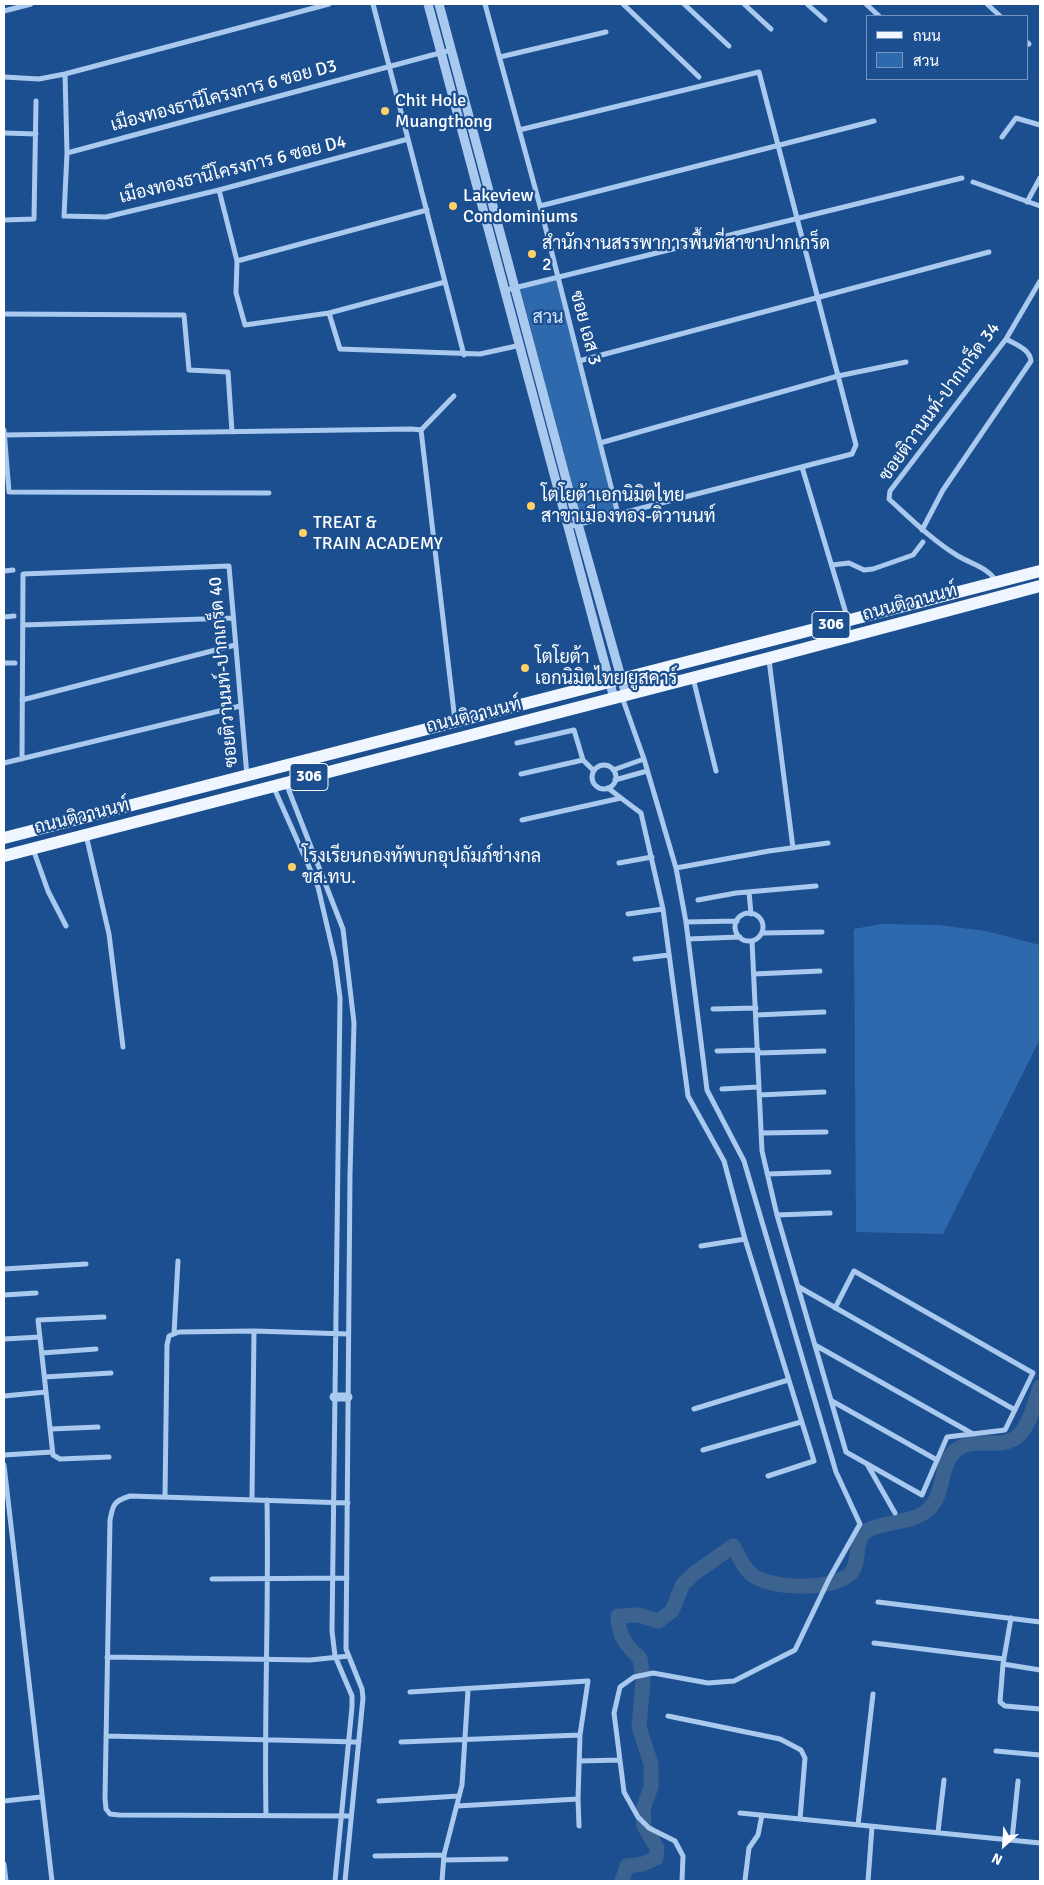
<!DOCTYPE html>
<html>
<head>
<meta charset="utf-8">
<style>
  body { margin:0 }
  #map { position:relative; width:1044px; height:1885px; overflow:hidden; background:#1b4f8f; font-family:Signika,Sarabun,sans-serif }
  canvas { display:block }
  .frame { position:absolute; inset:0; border:5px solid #fff; pointer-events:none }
  .legend { position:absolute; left:866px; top:15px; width:162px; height:65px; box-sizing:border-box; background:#1b4f8f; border:1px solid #7695bc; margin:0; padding:6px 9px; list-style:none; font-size:15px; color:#fff }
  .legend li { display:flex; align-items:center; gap:10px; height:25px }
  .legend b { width:25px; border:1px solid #7695bc }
  .north { position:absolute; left:979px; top:1820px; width:50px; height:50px; -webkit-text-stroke:4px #1b4f8f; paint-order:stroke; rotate:206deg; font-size:14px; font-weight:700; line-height:20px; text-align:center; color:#fff }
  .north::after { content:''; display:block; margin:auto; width:18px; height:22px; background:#fff; clip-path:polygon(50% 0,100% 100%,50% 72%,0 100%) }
</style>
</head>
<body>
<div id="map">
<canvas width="1044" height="1885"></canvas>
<div class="frame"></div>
<ul class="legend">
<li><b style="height:6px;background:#f0f6ff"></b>ถนน</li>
<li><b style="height:14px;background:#2e69ad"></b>สวน</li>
</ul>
<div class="north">N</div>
</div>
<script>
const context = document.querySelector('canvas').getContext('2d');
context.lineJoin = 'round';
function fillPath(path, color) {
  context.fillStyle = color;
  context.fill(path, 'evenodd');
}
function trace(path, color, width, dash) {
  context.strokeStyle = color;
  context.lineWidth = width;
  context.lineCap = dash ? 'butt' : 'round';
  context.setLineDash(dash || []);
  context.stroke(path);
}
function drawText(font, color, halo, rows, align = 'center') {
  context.font = font + ' Signika,Sarabun,sans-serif';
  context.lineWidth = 4.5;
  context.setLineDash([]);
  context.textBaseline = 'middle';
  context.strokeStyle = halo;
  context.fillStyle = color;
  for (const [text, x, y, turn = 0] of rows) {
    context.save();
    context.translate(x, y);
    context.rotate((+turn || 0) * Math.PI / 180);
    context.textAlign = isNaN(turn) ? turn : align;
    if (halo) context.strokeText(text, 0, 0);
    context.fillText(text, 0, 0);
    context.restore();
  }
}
const green = new Path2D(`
  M557,278L618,514L582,522L520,288Z
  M881,924L938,925L986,931L1040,945V1039L943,1234L856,1232L854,929Z`);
const river = new Path2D(`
  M622,1881L627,1866L643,1864L656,1858L657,1848L644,1826L643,1809L651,1787V1764L639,1727L643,1681L640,1658C626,1646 618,1635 618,1616L638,1615L658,1621L672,1611L683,1584L696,1572L733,1546C738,1554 742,1565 749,1572C765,1590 832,1591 850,1574C862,1562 852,1539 868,1530C885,1521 912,1524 929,1509C944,1495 940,1468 952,1454C971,1432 1000,1453 1019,1435C1030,1425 1035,1401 1040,1387`);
const minor = new Path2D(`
  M373,4L464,355
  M485,4L540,206L618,514
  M623,4L699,77
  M684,4L729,46
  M744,4L771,29
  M807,4L825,20
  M866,4L879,16
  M987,4L1000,16
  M4,11L31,4
  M1028,43L1029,44
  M500,57L606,32
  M65,74L67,153L64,216L106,217L219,190L408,139
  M4,77L39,79L65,74L329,4
  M519,130L759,72L856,445L852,454L568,527
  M4,133L36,134
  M1002,137L1016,118L1040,125
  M67,153L451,50
  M973,182L1040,206
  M219,190L237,261L236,293L245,325L329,313L445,282
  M1027,202L1040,178
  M540,206L874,121
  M4,220L34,219L36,101
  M237,261L427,210
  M506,290L962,178
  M329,313L340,349L480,354L521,345
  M4,314L184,315L189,370L228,372L232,432
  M579,361L989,252
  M4,430L9,492L269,493
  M421,430L454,396
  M4,435L412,429L421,430L455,721
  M600,443L838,376L906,362
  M802,467L848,620
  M922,530L943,490L1031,361C1030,349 1015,344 1006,339
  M832,565L849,563L864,570L873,569L913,555L923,542
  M4,571L13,570
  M996,580C986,567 972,564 958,556C932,540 911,519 889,499L890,491L1006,339L1040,281
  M4,617L14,616
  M23,625L233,618
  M769,660L793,848
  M4,663H15
  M693,678L716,771
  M622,697L644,759L676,868L686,922L707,1090L744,1161L836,1472L860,1524L830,1577L795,1650L734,1681L708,1683L653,1673L634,1677L620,1687L614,1713L624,1792L638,1817L649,1828L675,1841L683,1856L682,1881
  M22,700L235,645
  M517,743L574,730L583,760L594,771
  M22,759L23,574L229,566L247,776
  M4,763L240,706
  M592 777a12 12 0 1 1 24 0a12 12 0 1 1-24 0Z
  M613,770L644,759
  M521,774L583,760
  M615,780L647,771
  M286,783L343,929L354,1023L350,1174L346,1649L362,1689L363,1698L345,1881
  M274,788L318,887L335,960L340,998L332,1631L335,1656L352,1696V1707L335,1881
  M608,788L621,798
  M522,820L621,798L641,813L663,909L688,1096L724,1161L745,1239L814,1461L768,1476
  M86,835L109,934L123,1047
  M33,849L48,891L66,926
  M619,863L652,857
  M676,868L769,851L828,843
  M749,892L751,914
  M698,900L736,893L816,886
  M735 927a14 14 0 1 1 28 0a14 14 0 1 1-28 0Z
  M628,914L663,909
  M686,922L737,921
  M762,933L822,932
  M688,939L740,937
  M752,941L762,1151L777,1215L846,1452L922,1495L947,1437L1005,1430L1033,1373L854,1271L835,1308
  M635,959L669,955
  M754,974L820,971
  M713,1009L756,1008
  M756,1015L824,1012
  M717,1051L758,1050
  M758,1053L824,1051
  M722,1089L758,1087
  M759,1095L824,1092
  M761,1133L826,1132
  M767,1174L829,1172
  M777,1215L830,1213
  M701,1246L745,1239
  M4,1269L86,1264
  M799,1287L1015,1410
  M4,1295L36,1293
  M104,1317L38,1320L53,1455L60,1459L109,1457
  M174,1334L178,1261
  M4,1339L40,1337
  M815,1345L973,1434
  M42,1353L96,1349
  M45,1377L111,1373
  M4,1396L46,1392
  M832,1401L937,1460
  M694,1409L788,1380
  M51,1429L98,1427
  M703,1450L801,1422
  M4,1455L52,1452
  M867,1464L895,1513
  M4,1465L52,1881
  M165,1497L167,1345L169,1336L179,1332L254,1331L348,1334
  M252,1499L254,1331
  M348,1503L130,1496C114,1501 113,1504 110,1520L105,1798L106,1809L110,1814L119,1815L351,1816
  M212,1579L347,1578
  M878,1602L1040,1622
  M1011,1618L1003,1664L1000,1702L1005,1706L1040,1709
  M874,1643L1004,1659
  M107,1657L310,1660L349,1656
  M1003,1664L1040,1670
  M410,1692L588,1681L580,1735L578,1799L457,1806
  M668,1716L780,1739L801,1750L805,1758L800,1819
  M106,1736L359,1742
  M401,1742L580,1735
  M996,1751L1040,1755
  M579,1761L620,1760
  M578,1799L579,1826
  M4,1801L41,1797
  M379,1801L459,1796
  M740,1813L1040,1843
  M266,1816C264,1710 269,1605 267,1500
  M858,1825L873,1694
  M938,1832L944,1780
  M1012,1840L1018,1781
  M375,1856L444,1855
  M444,1860L506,1859
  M4,1864L6,1881
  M745,1880L749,1848L758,1835L762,1815
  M442,1881L444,1855L462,1785L468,1690
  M868,1881L872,1827`);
const tertiary = new Path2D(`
  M428,4L614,698
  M439,4L578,524L626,695
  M334,1397H348`);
const primary = new Path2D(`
  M4,838L1040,571
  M4,856L769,658L1040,586`);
const markers = [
  [385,111,5,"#ffd166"],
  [453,206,5,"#ffd166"],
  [532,254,5,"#ffd166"],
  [531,506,5,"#ffd166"],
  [303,533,5,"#ffd166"],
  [525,668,5,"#ffd166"],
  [292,867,5,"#ffd166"]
];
const shields = [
  [831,625,38],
  [309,777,38]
];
const shieldNames = [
  ["306",831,625],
  ["306",309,777]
];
const streetNames = [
  ["เมืองทองธานีโครงการ 6 ซอย D3",224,96,-15],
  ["เมืองทองธานีโครงการ 6 ซอย D4",233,170,-14],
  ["ซอย เอส 3",585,328,75],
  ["ซอยติวานนท์-ปากเกร็ด 34",940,402,-54],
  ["ถนนติวานนท์",910,603,-15],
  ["ซอยติวานนท์-ปากเกร็ด 40",224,672,-95],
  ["ถนนติวานนท์",474,716,-14],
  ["ถนนติวานนท์",82,817,-14]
];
const poiNames = [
  ["Chit Hole",395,101],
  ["Muangthong",395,122],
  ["Lakeview",463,196],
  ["Condominiums",463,217],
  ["สำนักงานสรรพาการพื้นที่สาขาปากเกร็ด",542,244],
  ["2",542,265],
  ["โตโยต้าเอกนิมิตไทย",541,496],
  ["สาขาเมืองทอง-ติวานนท์",541,517],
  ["TREAT &",313,523],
  ["TRAIN ACADEMY",313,544],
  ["โตโยต้า",535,658],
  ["เอกนิมิตไทย ยูสคาร์",535,679],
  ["โรงเรียนกองทัพบกอุปถัมภ์ช่างกล",302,857],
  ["ขส.ทบ.",302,878]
];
const parkNames = [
  ["สวน",548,318]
];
fillPath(green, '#2e69ad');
trace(river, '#3c6290', 15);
trace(minor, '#a9c9ee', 5);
trace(tertiary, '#a9c9ee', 9);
trace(primary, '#f0f6ff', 12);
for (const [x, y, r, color] of markers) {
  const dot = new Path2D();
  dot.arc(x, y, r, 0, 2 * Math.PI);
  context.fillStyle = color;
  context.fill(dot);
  trace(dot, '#1b4f8f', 2);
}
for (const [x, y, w] of shields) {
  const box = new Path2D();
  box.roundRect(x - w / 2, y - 13.5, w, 27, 4);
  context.fillStyle = '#1b4f8f';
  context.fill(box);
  trace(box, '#fff', 1);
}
drawText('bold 16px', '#fff', null, shieldNames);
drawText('18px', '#fff', '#1b4f8f', streetNames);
drawText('18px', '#fff', '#1b4f8f', poiNames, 'left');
drawText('18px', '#cfe3fa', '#1b4f8f', parkNames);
</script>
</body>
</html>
